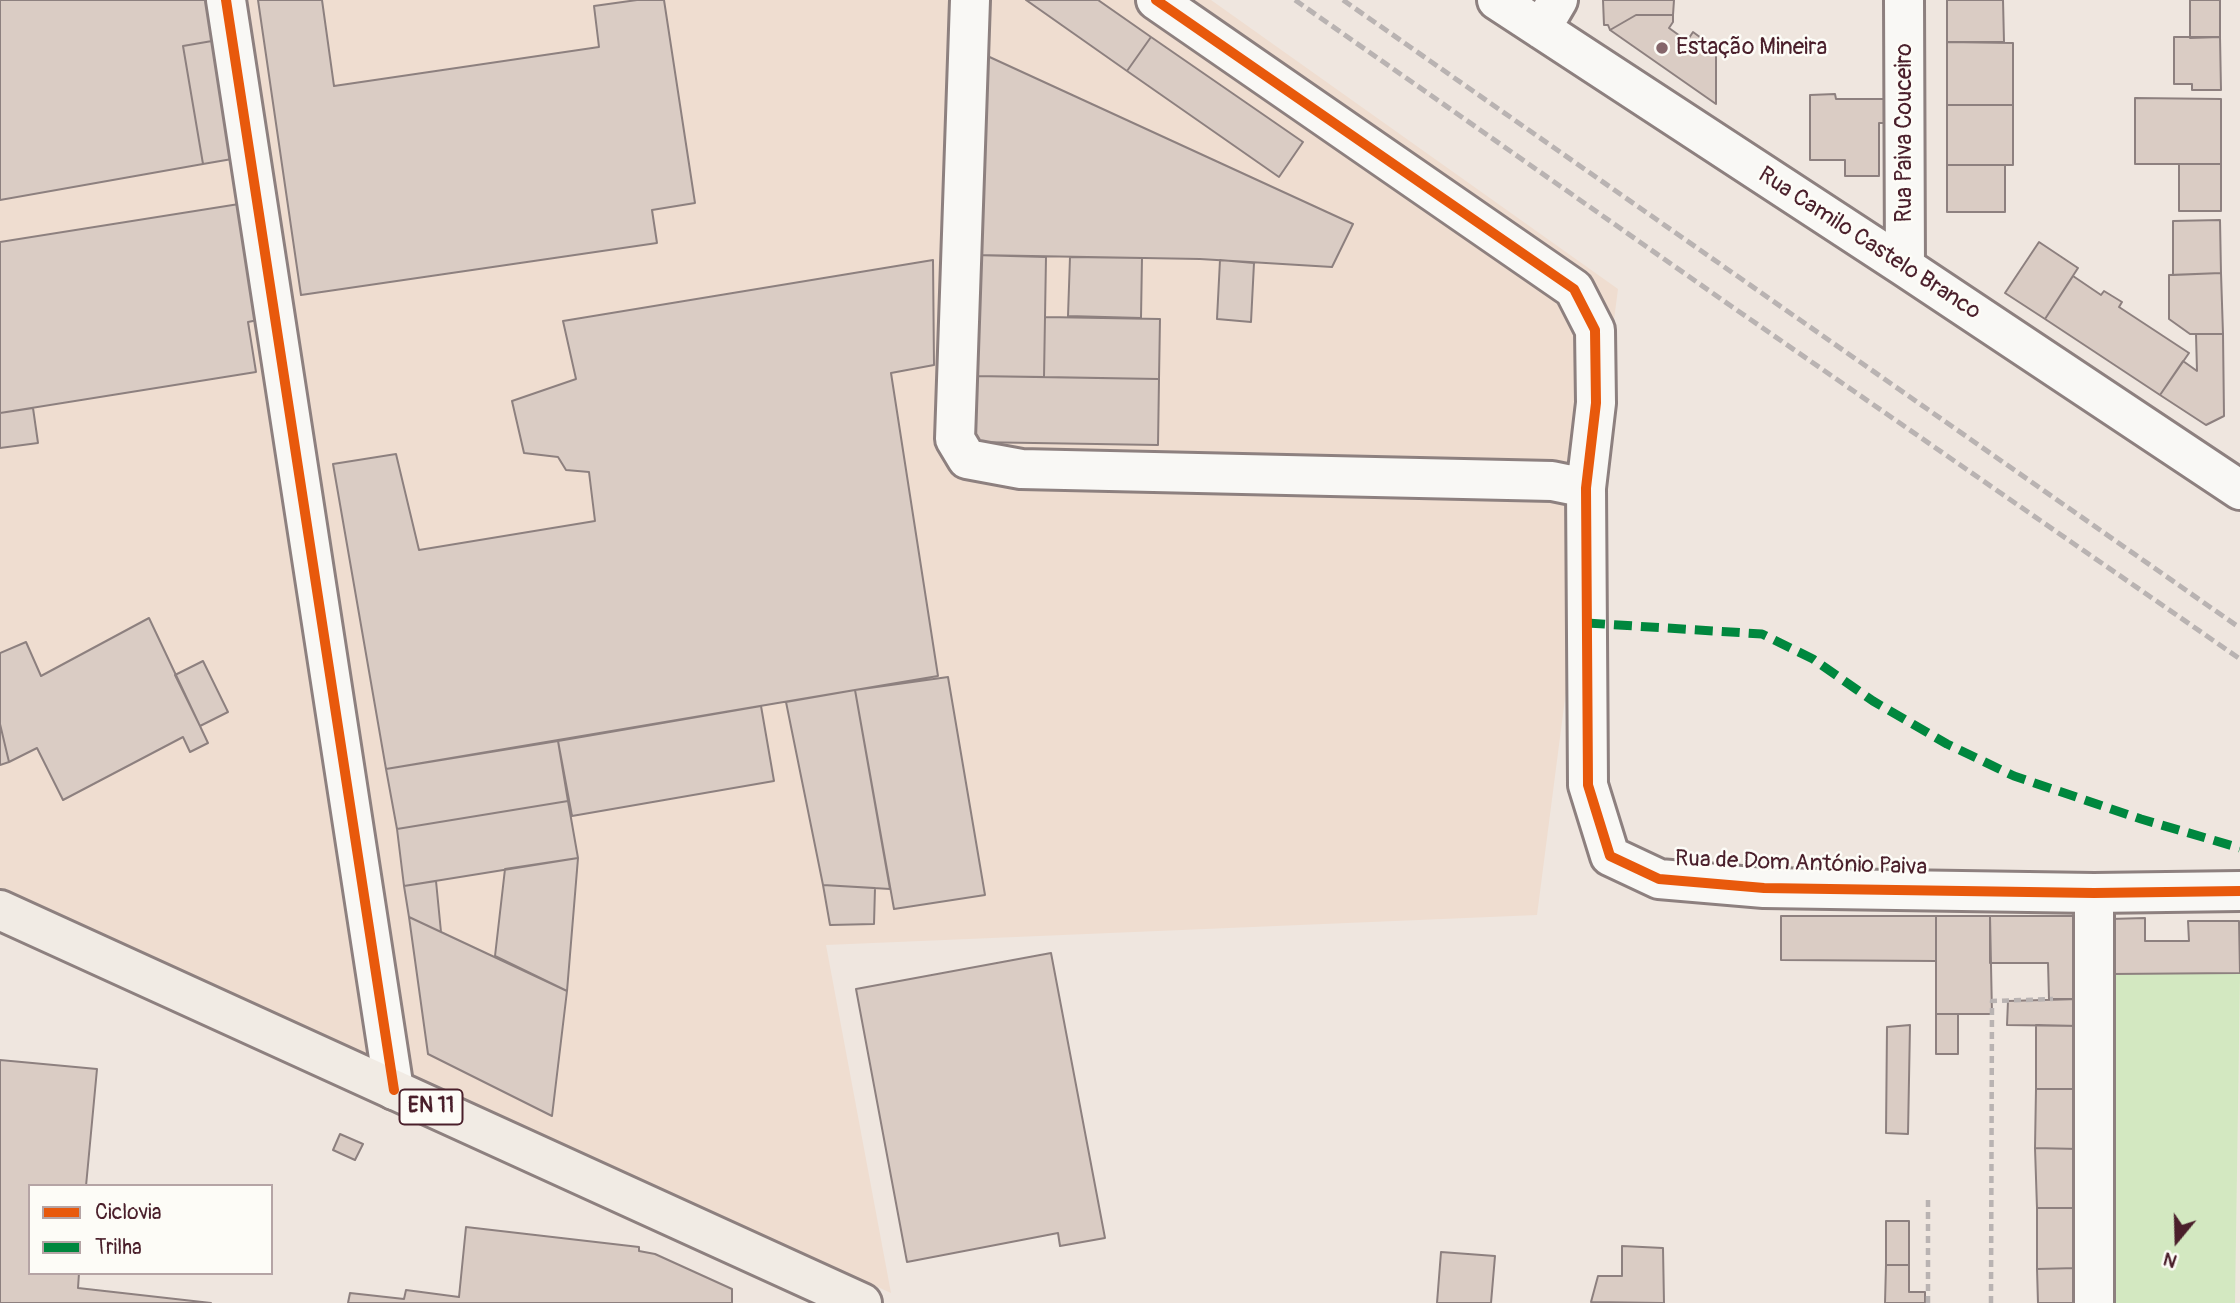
<!DOCTYPE html>
<html>
<head>
<meta charset="utf-8">
<style>
  body { margin:0 }
  #map { position:relative; width:2240px; height:1303px; overflow:hidden; background:#efe6df; font-family:Pangolin,sans-serif }
  canvas { display:block }
  .legend { position:absolute; left:28px; top:1184px; width:245px; height:91px; box-sizing:border-box; background:#fdfcf7; border:2px solid #b5a4a5; margin:0; padding:9px 12px; list-style:none; font-size:21px; color:#4a1f2b }
  .legend li { display:flex; align-items:center; gap:14px; height:35px }
  .legend b { width:35px; border:2px solid #b5a4a5 }
  .north { position:absolute; left:2142px; top:1205px; width:70px; height:70px; -webkit-text-stroke:5px #fdfcf7; paint-order:stroke; rotate:199deg; font-size:19px; font-weight:700; line-height:28px; text-align:center; color:#4a1f2b }
  .north::after { content:''; display:block; margin:auto; width:24px; height:32px; background:#4a1f2b; clip-path:polygon(50% 0,100% 100%,50% 72%,0 100%) }
</style>
</head>
<body>
<div id="map">
<canvas width="2240" height="1303"></canvas>
<ul class="legend">
<li><b style="height:9px;background:#e8590c"></b>Ciclovia</li>
<li><b style="height:9px;background:#00873e"></b>Trilha</li>
</ul>
<div class="north">N</div>
</div>
<script>
const context = document.querySelector('canvas').getContext('2d');
context.lineJoin = 'round';
function fillPath(path, color) {
  context.fillStyle = color;
  context.fill(path, 'evenodd');
}
function trace(path, color, width, dash) {
  context.strokeStyle = color;
  context.lineWidth = width;
  context.lineCap = dash ? 'butt' : 'round';
  context.setLineDash(dash || []);
  context.stroke(path);
}
function drawText(font, color, halo, rows, align = 'center') {
  context.font = font + ' Pangolin,sans-serif';
  context.lineWidth = 5;
  context.setLineDash([]);
  context.textBaseline = 'middle';
  context.strokeStyle = halo;
  context.fillStyle = color;
  for (const [text, x, y, turn = 0] of rows) {
    context.save();
    context.translate(x, y);
    context.rotate((+turn || 0) * Math.PI / 180);
    context.textAlign = isNaN(turn) ? turn : align;
    if (halo) context.strokeText(text, 0, 0);
    context.fillText(text, 0, 0);
    context.restore();
  }
}
const built = new Path2D(`
  M0,0H1211L1618,289L1537,915L826,945L891,1293L0,890Z`);
const green = new Path2D(`
  M2240,973L2235,1303H2112L2111,974Z`);
const building = new Path2D(`
  M0,0H206L212,41L183,46L203,164L0,200Z
  M258,0H322L334,86L599,47L594,6L637,0H664L695,203L652,210L657,243L301,295Z
  M1026,0H1098L1151,37L1127,71Z
  M1603,0H1674L1673,15H1636L1610,30L1608,25H1604Z
  M1947,0H2003L2004,42H1947Z
  M2190,0H2220V37L2190,38Z
  M1636,15H1673V22L1669,28L1687,41L1693,32L1716,49V104L1610,30Z
  M1151,37L1303,142L1279,177L1127,71Z
  M2174,37H2220L2221,90H2192V84H2174Z
  M212,41L232,159L203,164L183,46Z
  M1947,42L2013,43V105H1947Z
  M983,54L1353,224L1332,267L1200,259L975,255Z
  M1835,94L1836,99H1884V123H1879V176H1845V160H1810V95Z
  M2135,98L2221,99V164H2135Z
  M1947,105H2013V165H1947Z
  M2179,164H2221V211H2179Z
  M1947,165H2005V212H1947Z
  M239,204L258,320L248,322L256,372L0,413V242Z
  M2220,220L2221,273L2173,275V221Z
  M2039,242L2078,268L2045,319L2005,293Z
  M975,255L1046,257L1044,377L973,376Z
  M1070,257L1142,258L1141,318L1068,316Z
  M933,260L934,365L891,373L938,676L386,769L333,464L396,454L419,550L595,521L589,472L566,470L558,457L524,453L512,401L576,379L563,321Z
  M1220,260L1254,263L1251,322L1217,319Z
  M2221,273L2223,334H2190L2169,319V275Z
  M2073,276L2101,295L2104,291L2122,302L2119,307L2189,353L2160,395L2045,319Z
  M1045,317L1160,319L1159,379L1044,377Z
  M2196,334H2223L2224,416L2206,425L2160,395L2183,361L2197,371Z
  M973,376L1159,379L1158,445L972,442Z
  M33,408L38,443L0,448V413Z
  M149,618L208,743L190,752L183,737L63,800L37,748L9,762L0,724V653L26,642L41,676Z
  M203,661L228,712L200,726L175,675Z
  M948,677L985,895L894,909L855,690Z
  M855,690L890,889L823,885L786,702Z
  M761,706L774,781L572,816L558,741Z
  M0,724L9,762L0,765Z
  M558,741L568,801L397,829L386,769Z
  M568,801L578,858L404,886L397,829Z
  M578,858L567,991L495,956L505,869Z
  M436,881L441,932L409,917L404,886Z
  M823,885L875,888L874,924L830,925Z
  M1781,916H1936V961L1781,960Z
  M1936,916H1990L1992,1014H1936Z
  M1990,916H2079V999H2049L2048,963H1990Z
  M409,917L567,991L552,1116L428,1054Z
  M2145,918V941H2189L2188,921H2239L2240,973L2111,974L2110,919Z
  M1051,953L1105,1238L1060,1246L1058,1233L907,1262L856,989Z
  M2079,999V1026L2007,1025L2008,1001Z
  M1936,1014H1958V1054H1936Z
  M1910,1025L1908,1134L1886,1133L1887,1027Z
  M2036,1025L2079,1026L2078,1089H2036Z
  M0,1060L97,1069L86,1186H30V1273H79L78,1288L211,1303H0Z
  M2036,1089H2078V1149L2035,1148Z
  M340,1134L363,1144L355,1160L333,1150Z
  M2035,1148L2078,1149L2076,1208H2037Z
  M2037,1208H2076V1268L2037,1269Z
  M1886,1221H1909V1265H1886Z
  M466,1227L639,1247V1251L655,1254L732,1289V1303H348L350,1293L404,1299L406,1290L459,1297Z
  M1622,1246L1663,1248L1664,1303L1591,1302L1598,1276H1622Z
  M1441,1252L1495,1256L1491,1303H1437Z
  M1886,1265H1909V1292H1925V1303H1885Z
  M2076,1268V1303H2038L2037,1269Z`);
const path = new Path2D(`
  M1928,1200V1303
  M1991,1303L1992,1001L2053,999`);
const street = new Path2D(`
  M226,0L394,1090
  M970,0L955,439L967,459L1021,469L1552,481L1586,488
  M1156,0L1574,289L1595,330L1596,403L1586,488L1588,785L1610,856L1659,879L1764,888L2094,893L2240,891
  M1497,0L1905,267L2240,490
  M1904,0L1905,267
  M1541,29L1558,0
  M2094,893V1303`);
const primary = new Path2D(`
  M0,910L862,1303`);
const rail = new Path2D(`
  M1295,0L1731,306L2240,659
  M1343,0L2240,628`);
const quiet = new Path2D(`
  M1587,623L1762,634L1813,659L1873,701L1947,744L2014,776L2141,819L2240,848`);
const cycleway = new Path2D(`
  M226,0L394,1090
  M1156,0L1574,289L1595,330L1596,403L1586,488L1588,785L1610,856L1659,879L1764,888L2094,893L2240,891`);
const markers = [
  [1662,48,7,"#84656a"]
];
const shields = [
  [431,1107,63]
];
const shieldNames = [
  ["EN 11",431,1107]
];
const poiNames = [
  ["Estação Mineira",1676,48]
];
const streetNames = [
  ["Rua Paiva Couceiro",1905,133,-90],
  ["Rua Camilo Castelo Branco",1869,244,33],
  ["Rua de Dom António Paiva",1801,864,2]
];
fillPath(built, '#efddd0');
fillPath(green, '#d3e8c1');
fillPath(building, '#daccc4');
trace(building, '#8d807f', 2);
trace(street, '#8d807f', 44);
trace(primary, '#8d807f', 44);
trace(path, '#b9b3b2', 4.5, [7, 5]);
trace(street, '#f9f8f5', 38);
trace(primary, '#f1ebe4', 38);
trace(rail, '#b9b3b2', 5, [10, 5]);
trace(quiet, '#00873e', 9, [18, 9]);
trace(cycleway, '#e8590c', 10);
for (const [x, y, r, color] of markers) {
  const dot = new Path2D();
  dot.arc(x, y, r, 0, 2 * Math.PI);
  context.fillStyle = color;
  context.fill(dot);
  trace(dot, '#fdfcf7', 2.5);
}
for (const [x, y, w] of shields) {
  const box = new Path2D();
  box.roundRect(x - w / 2, y - 17.5, w, 35, 5);
  context.fillStyle = '#fdfcf7';
  context.fill(box);
  trace(box, '#4a1f2b', 2);
}
drawText('bold 21px', '#4a1f2b', null, shieldNames);
drawText('23px', '#4a1f2b', '#fdfcf7', poiNames, 'left');
drawText('23px', '#4a1f2b', '#fdfcf7', streetNames);
</script>
</body>
</html>
